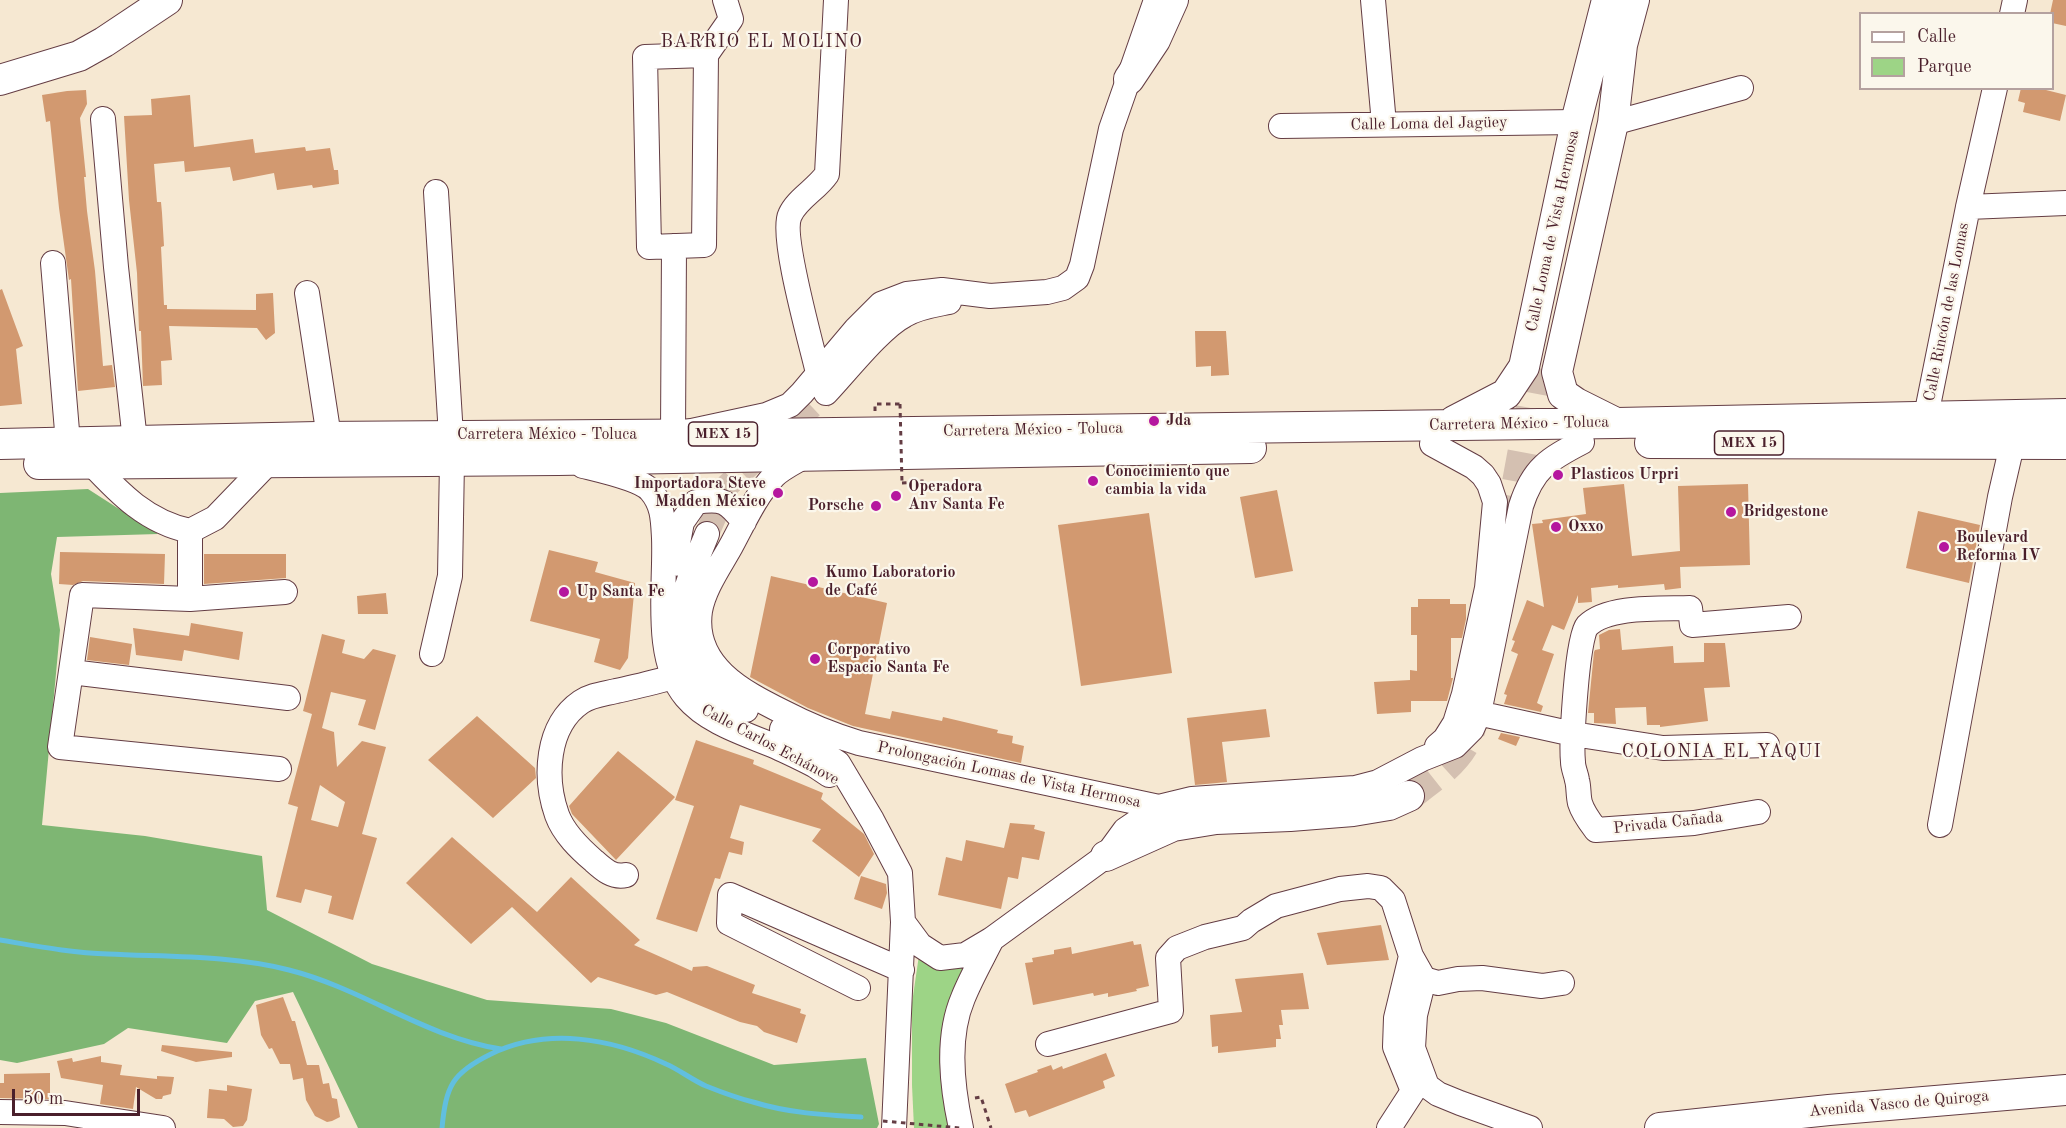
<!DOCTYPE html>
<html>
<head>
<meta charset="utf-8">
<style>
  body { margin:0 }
  #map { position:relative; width:2066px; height:1128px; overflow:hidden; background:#f6e8d2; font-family:"Old Standard TT",serif }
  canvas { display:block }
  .legend { position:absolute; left:1859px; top:12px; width:195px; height:78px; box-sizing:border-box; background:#fbf7ec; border:2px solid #b4a19f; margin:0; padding:8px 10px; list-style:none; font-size:18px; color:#4a1f2b }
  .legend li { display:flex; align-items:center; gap:12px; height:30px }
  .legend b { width:30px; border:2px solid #b4a19f }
  .scale { position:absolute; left:12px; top:1089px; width:128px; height:27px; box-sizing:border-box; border:3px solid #4a1f2b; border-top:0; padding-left:8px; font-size:18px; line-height:21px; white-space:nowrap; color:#4a1f2b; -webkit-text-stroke:4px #fbf7ec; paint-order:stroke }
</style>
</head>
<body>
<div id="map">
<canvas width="2066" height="1128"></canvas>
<ul class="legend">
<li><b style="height:8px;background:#fff"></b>Calle</li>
<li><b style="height:16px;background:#9dd486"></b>Parque</li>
</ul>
<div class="scale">50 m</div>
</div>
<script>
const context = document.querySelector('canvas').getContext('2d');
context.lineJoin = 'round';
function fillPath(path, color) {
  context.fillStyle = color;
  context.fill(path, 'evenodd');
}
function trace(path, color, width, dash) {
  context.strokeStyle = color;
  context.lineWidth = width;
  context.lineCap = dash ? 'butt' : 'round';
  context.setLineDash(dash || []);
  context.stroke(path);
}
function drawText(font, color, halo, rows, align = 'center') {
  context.font = font + ' "Old Standard TT",serif';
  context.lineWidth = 4.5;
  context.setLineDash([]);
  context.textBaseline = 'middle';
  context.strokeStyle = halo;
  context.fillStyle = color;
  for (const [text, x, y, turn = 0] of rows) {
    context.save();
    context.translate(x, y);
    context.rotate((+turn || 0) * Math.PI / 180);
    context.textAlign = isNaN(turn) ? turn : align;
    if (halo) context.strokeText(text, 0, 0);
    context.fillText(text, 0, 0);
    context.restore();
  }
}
const green = new Path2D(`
  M919,955L964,968L953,1128H914L912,1085V1003Z`);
const forest = new Path2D(`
  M88,489L158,534L57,537L51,574L60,630L42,825L145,836L262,856L267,910L372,964L487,1000L611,1009L666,1023L774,1065L866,1058L879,1124L877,1128H358L293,992L255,1001L227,1043L128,1028L104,1044L17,1063L0,1060V493Z`);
const stream = new Path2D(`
  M0,940C36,946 72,953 108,954C167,957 232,955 289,970C364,989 424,1037 501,1049
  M442,1128C446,1086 452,1073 491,1054C547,1027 611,1038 666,1064C680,1070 692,1080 706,1086C721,1092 737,1098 753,1102C788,1113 824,1115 861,1117`);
const building = new Path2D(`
  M2053,0H2066V26L2052,23V14H2050Z
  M2021,88H2038L2066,95L2060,121L2023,112L2025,103L2018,101Z
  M86,90L87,104L80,118L86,177H84L87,211L95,271L103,366L112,365L115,387L78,391L71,279L69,280L59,208L50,121L46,122L42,95L67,91Z
  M190,95L194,147L253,139L255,153L305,147L306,151L330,148L334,170H338L339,184L313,188L312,185L277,190L274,173L233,181L230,167L185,172L184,161L154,164L157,202H161L162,213L164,246L161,247L164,305H167V309L256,310V294L273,293L275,333L266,340L257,328L169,326L172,360L161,361L162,385L143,386L141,331H139L137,273L129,200L124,116L152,115L151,99Z
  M2,289L23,346L16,349L22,404L0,406V290Z
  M1195,331H1226L1229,375L1211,376V366L1196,367Z
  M1624,484L1632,556L1680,551L1678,486L1748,484L1750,565L1680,567L1681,588L1665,590L1664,584L1618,588V585L1591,588L1592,602L1578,603V595L1564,630L1552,625L1542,650L1554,654L1537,703L1543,706L1541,712L1504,704L1507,695L1504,694L1518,654L1511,651L1515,641L1512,640L1527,600L1544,607L1532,524L1543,523L1542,520L1586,514L1583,488Z
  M1277,490L1293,571L1255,578L1240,497Z
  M1918,511L1980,525L1969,583L1906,568Z
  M1149,513L1172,673L1081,686L1058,525Z
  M549,550L598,562L595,572L635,583L628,658L620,670L594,662L600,639L530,621Z
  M60,552L165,554L164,584L83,581L73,585L59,584Z
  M204,554H286V578L204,584Z
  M771,576L887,603L865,714L890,719L892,711L942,721L943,717L998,730L997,733L1013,736L1012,743L1024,746L1021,763L853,726L808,708L750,677Z
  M386,593L388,614H358L357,596Z
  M1418,599H1450V604H1466V619L1462,638H1451V678H1453L1447,701H1411V712L1377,714L1374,682L1410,680V670L1417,671V635H1411V607H1418Z
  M191,623L243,632L239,660L184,650L182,661L136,655L133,628L189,636Z
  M1620,629L1622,650L1673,646L1674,663L1704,662V643H1725L1730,687L1704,688L1708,721L1660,727V725H1647L1646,707L1615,708L1616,724L1594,723V713H1588L1594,652L1595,650L1600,649L1599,635L1609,630Z
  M322,634L345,640L342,653L364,659L373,649L396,655L375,730L358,725L366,700L331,692L322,728L334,732L337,767L362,741L386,747L362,834L377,838L353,920L328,913L332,896L305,889L301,903L276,897L298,807L288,804L312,714L303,711ZM320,785L345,802L338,827L311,820Z
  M90,637L132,644L129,665L87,660Z
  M1266,709L1270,737L1222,742L1227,782L1195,785L1187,718Z
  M477,716L535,768L536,778L493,818L428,760Z
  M1501,733L1520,737L1516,746L1498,739Z
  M696,740L754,760L753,764L823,793L821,799L864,834L874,854L859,877L812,841L821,829L740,805L730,838L744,842L742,855L729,852L720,879L715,878L697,932L656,919L694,806L675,800Z
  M618,751L675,797L616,860L572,814L569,806Z
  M1010,823L1035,825L1034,829L1045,832L1039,860L1022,857L1018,879L1008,877L1001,909L938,895L946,857L962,861L966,840L1004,848Z
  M452,837L537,912L571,877L640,940L634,945L692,971L693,967L707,966L755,985L752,993L801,1009L800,1013L806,1015L797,1043L764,1032L757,1026L740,1022L667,992L656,995L598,977L591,983L512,907L471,944L406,883Z
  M861,876L886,884L887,893L882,909L854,899Z
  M1381,925L1389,960L1327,965L1317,933Z
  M1133,941L1134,945L1141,944L1149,986L1136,989L1137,991L1108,997V993L1094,996L1093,993L1033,1005L1025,963L1033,962L1032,958L1054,954V950L1071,947L1072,954Z
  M1303,973L1309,1009L1281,1010L1283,1025H1279L1281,1039H1276V1047L1218,1053V1046L1212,1047L1210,1015L1242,1012L1235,979Z
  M283,997L292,1021H295L307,1065H319L323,1084L329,1083L332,1098L337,1099L340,1117L332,1121L327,1122L315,1116L306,1100L303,1078L293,1080L290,1064H280L272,1048L269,1049L261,1035L256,1005Z
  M162,1045L232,1052V1057L196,1062L161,1051Z
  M1106,1053L1115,1076L1103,1081L1105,1088L1029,1117L1026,1110L1015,1113L1005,1084L1038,1072L1037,1070L1051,1065L1053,1070L1062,1066L1063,1069Z
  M101,1056V1062L122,1065L120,1075L157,1079V1076L174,1077L171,1094L163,1096L162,1099H156L136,1087L133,1109L100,1104L103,1085L61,1078L57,1061L72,1058L73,1062Z
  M50,1073V1099L0,1098V1083H4V1074Z
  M227,1085L252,1089L247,1120L243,1126L233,1127L224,1119L207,1118L209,1089L227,1091Z`);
const minorTunnel = new Path2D(`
  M707,534L728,485L826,393`);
const majorTunnel = new Path2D(`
  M1509,526L1538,368
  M1409,796C1435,776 1466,757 1472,723`);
const path = new Path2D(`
  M875,411V404H900
  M902,483L922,482V477
  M975,1098L981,1097L991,1128`);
const minor = new Path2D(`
  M1373,0L1384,124
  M2012,14L2015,0
  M706,55L704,245L649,247L645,57Z
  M706,55L731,19L725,0
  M103,119L116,267L135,441
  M1613,123L1741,88
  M1281,126L1576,122
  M436,192L451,436
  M1968,207L2066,203
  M674,246L673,435L766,415L790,405L802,393L856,329L881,304L907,294L942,290L990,296L1047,292L1063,288L1077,278L1082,265L1111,129L1156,0
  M53,263L68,443
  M307,293L329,437
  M818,373C812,346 780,235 790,215C797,199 817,189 827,174L836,0
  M826,393C846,372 881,327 905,315C918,307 934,305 949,302
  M1926,416L1968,207L1995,88
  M1432,444L1474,467L1483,475L1489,484L1495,502L1487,588L1464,694L1455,723L1445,739L1437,746
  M805,456C795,462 782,468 774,476C756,495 744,522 731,546C720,566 704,588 700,611C692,666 743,692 783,712C808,725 832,735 859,743L1159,807
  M91,463C120,494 147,522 190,531L215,518L269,462
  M583,466C599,470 641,479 651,491C663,505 663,520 664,538C666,586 653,658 686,697C707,722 743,733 772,745C786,751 800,758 814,765L829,775
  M707,534C693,569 667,623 685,660C690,670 702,681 710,688C719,697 734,703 746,710
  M674,564L682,522L696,502C723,498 727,501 744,522
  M190,599V531
  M432,654L450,576L452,461
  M71,672L288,698
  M1464,710L1573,734L1663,748L1767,745
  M782,729L803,740L838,763L872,820L900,873L903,922L894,1128
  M279,769L60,747L82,595L190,599L285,592
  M1758,812L1694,823L1596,830C1590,822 1583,813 1580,803C1578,795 1579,787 1577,780C1576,774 1573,768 1573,762C1571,743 1577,637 1587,626C1608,605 1662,609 1690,608L1692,625L1789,617
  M1940,825L2000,497L2012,445
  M626,875C613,878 604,870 594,861C580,849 564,834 557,815C544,778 546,726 581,702C591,695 604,694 616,691C635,687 654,682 674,677
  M903,922L920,945L940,958L965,955L992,939L1106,856L1125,830L1159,807L1192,799L1355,788L1378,782L1422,759L1455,746L1472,729L1479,713L1521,506C1533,468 1549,459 1582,442
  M1410,980L1424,979L1438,983L1458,979L1482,978L1542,986L1562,983
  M858,988L729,923L730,895L902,970
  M1048,1044L1171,1011L1168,958L1177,948L1205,937L1243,928L1251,921L1276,906L1340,889L1368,886L1381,888L1393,900L1411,956L1424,979L1415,1015L1413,1048L1427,1086L1438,1094L1460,1103L1530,1128
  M0,1112L65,1113L163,1128
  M961,1128C952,1087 946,1038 963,998C971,978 982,959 992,939
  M1389,1128L1413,1091L1395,1047L1396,1018L1411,956`);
const major = new Path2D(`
  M1129,79L1155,40L1173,0
  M0,80L79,56L104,42L167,0
  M1454,421L1506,394L1524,367L1576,122L1607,0
  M1612,421L1576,403L1563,394L1557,372L1613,123L1622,45L1634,0
  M1650,443L2066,444
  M0,444L317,437L757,434L1617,423L2066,414
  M39,464L558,460L1251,448
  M1106,856L1173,826L1216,819L1290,816L1353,811L1389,805L1409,796
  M1660,1128L1829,1110L2066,1090`);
const pathBridge = new Path2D(`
  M900,404L902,483
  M883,1121L960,1128`);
const markers = [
  [1154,421,6,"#b5179e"],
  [1558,475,6,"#b5179e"],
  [1093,481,6,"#b5179e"],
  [778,493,6,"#b5179e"],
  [896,496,6,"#b5179e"],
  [876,506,6,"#b5179e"],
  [1731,512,6,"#b5179e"],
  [1556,527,6,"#b5179e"],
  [1944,547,6,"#b5179e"],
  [813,582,6,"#b5179e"],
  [564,592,6,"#b5179e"],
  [815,659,6,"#b5179e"]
];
const shields = [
  [723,434,69],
  [1749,443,69]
];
const shieldNames = [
  ["MEX 15",723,434],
  ["MEX 15",1749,443]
];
const streetNames = [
  ["Calle Loma del Jagüey",1429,124,-1],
  ["Calle Loma de Vista Hermosa",1553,231,-78],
  ["Calle Rincón de las Lomas",1947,312,-79],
  ["Carretera México - Toluca",1519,424,-1],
  ["Carretera México - Toluca",1033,430,-1],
  ["Carretera México - Toluca",547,435],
  ["Calle Carlos Echánove",770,745,28],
  ["Prolongación Lomas de Vista Hermosa",1009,775,12],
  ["Privada Cañada",1668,823,-6],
  ["Avenida Vasco de Quiroga",1899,1104,-5]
];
const poiNames = [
  ["Jda",1166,421],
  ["Conocimiento que",1105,472],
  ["cambia la vida",1105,490],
  ["Plasticos Urpri",1570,475],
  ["Importadora Steve",766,484,"right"],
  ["Madden México",766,502,"right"],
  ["Operadora",908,487],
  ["Anv Santa Fe",908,505],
  ["Porsche",864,506,"right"],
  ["Bridgestone",1743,512],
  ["Oxxo",1568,527],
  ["Boulevard",1956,538],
  ["Reforma IV",1956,556],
  ["Kumo Laboratorio",825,573],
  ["de Café",825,591],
  ["Up Santa Fe",576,592],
  ["Corporativo",827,650],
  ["Espacio Santa Fe",827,668]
];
const neighbourhoodNames = [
  ["BARRIO EL MOLINO",762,42],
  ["COLONIA EL YAQUI",1722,752]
];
fillPath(green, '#9dd486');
fillPath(forest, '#7eb673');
trace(stream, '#61bfdf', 5);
fillPath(building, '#d29970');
trace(minorTunnel, '#d4c0b1', 24, [24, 12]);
trace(majorTunnel, '#d4c0b1', 30, [30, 15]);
trace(minor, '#643d44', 26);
trace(major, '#643d44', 32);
trace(path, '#643d44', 3, [4.5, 4.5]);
trace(minor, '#fff', 24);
trace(major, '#fff', 30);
trace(pathBridge, '#643d44', 3, [4.5, 4.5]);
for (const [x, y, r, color] of markers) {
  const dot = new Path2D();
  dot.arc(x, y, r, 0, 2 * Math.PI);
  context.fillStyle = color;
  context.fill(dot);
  trace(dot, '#fbf7ec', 2);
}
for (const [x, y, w] of shields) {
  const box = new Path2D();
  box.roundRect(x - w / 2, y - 12, w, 24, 4.5);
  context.fillStyle = '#fbf7ec';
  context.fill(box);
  trace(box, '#4a1f2b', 1.5);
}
drawText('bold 15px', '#4a1f2b', null, shieldNames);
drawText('16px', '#4a1f2b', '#fbf7ec', streetNames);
drawText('bold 16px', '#4a1f2b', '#fbf7ec', poiNames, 'left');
context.letterSpacing = '1.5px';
drawText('18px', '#4a1f2b', '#fbf7ec', neighbourhoodNames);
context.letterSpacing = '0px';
</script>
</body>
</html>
